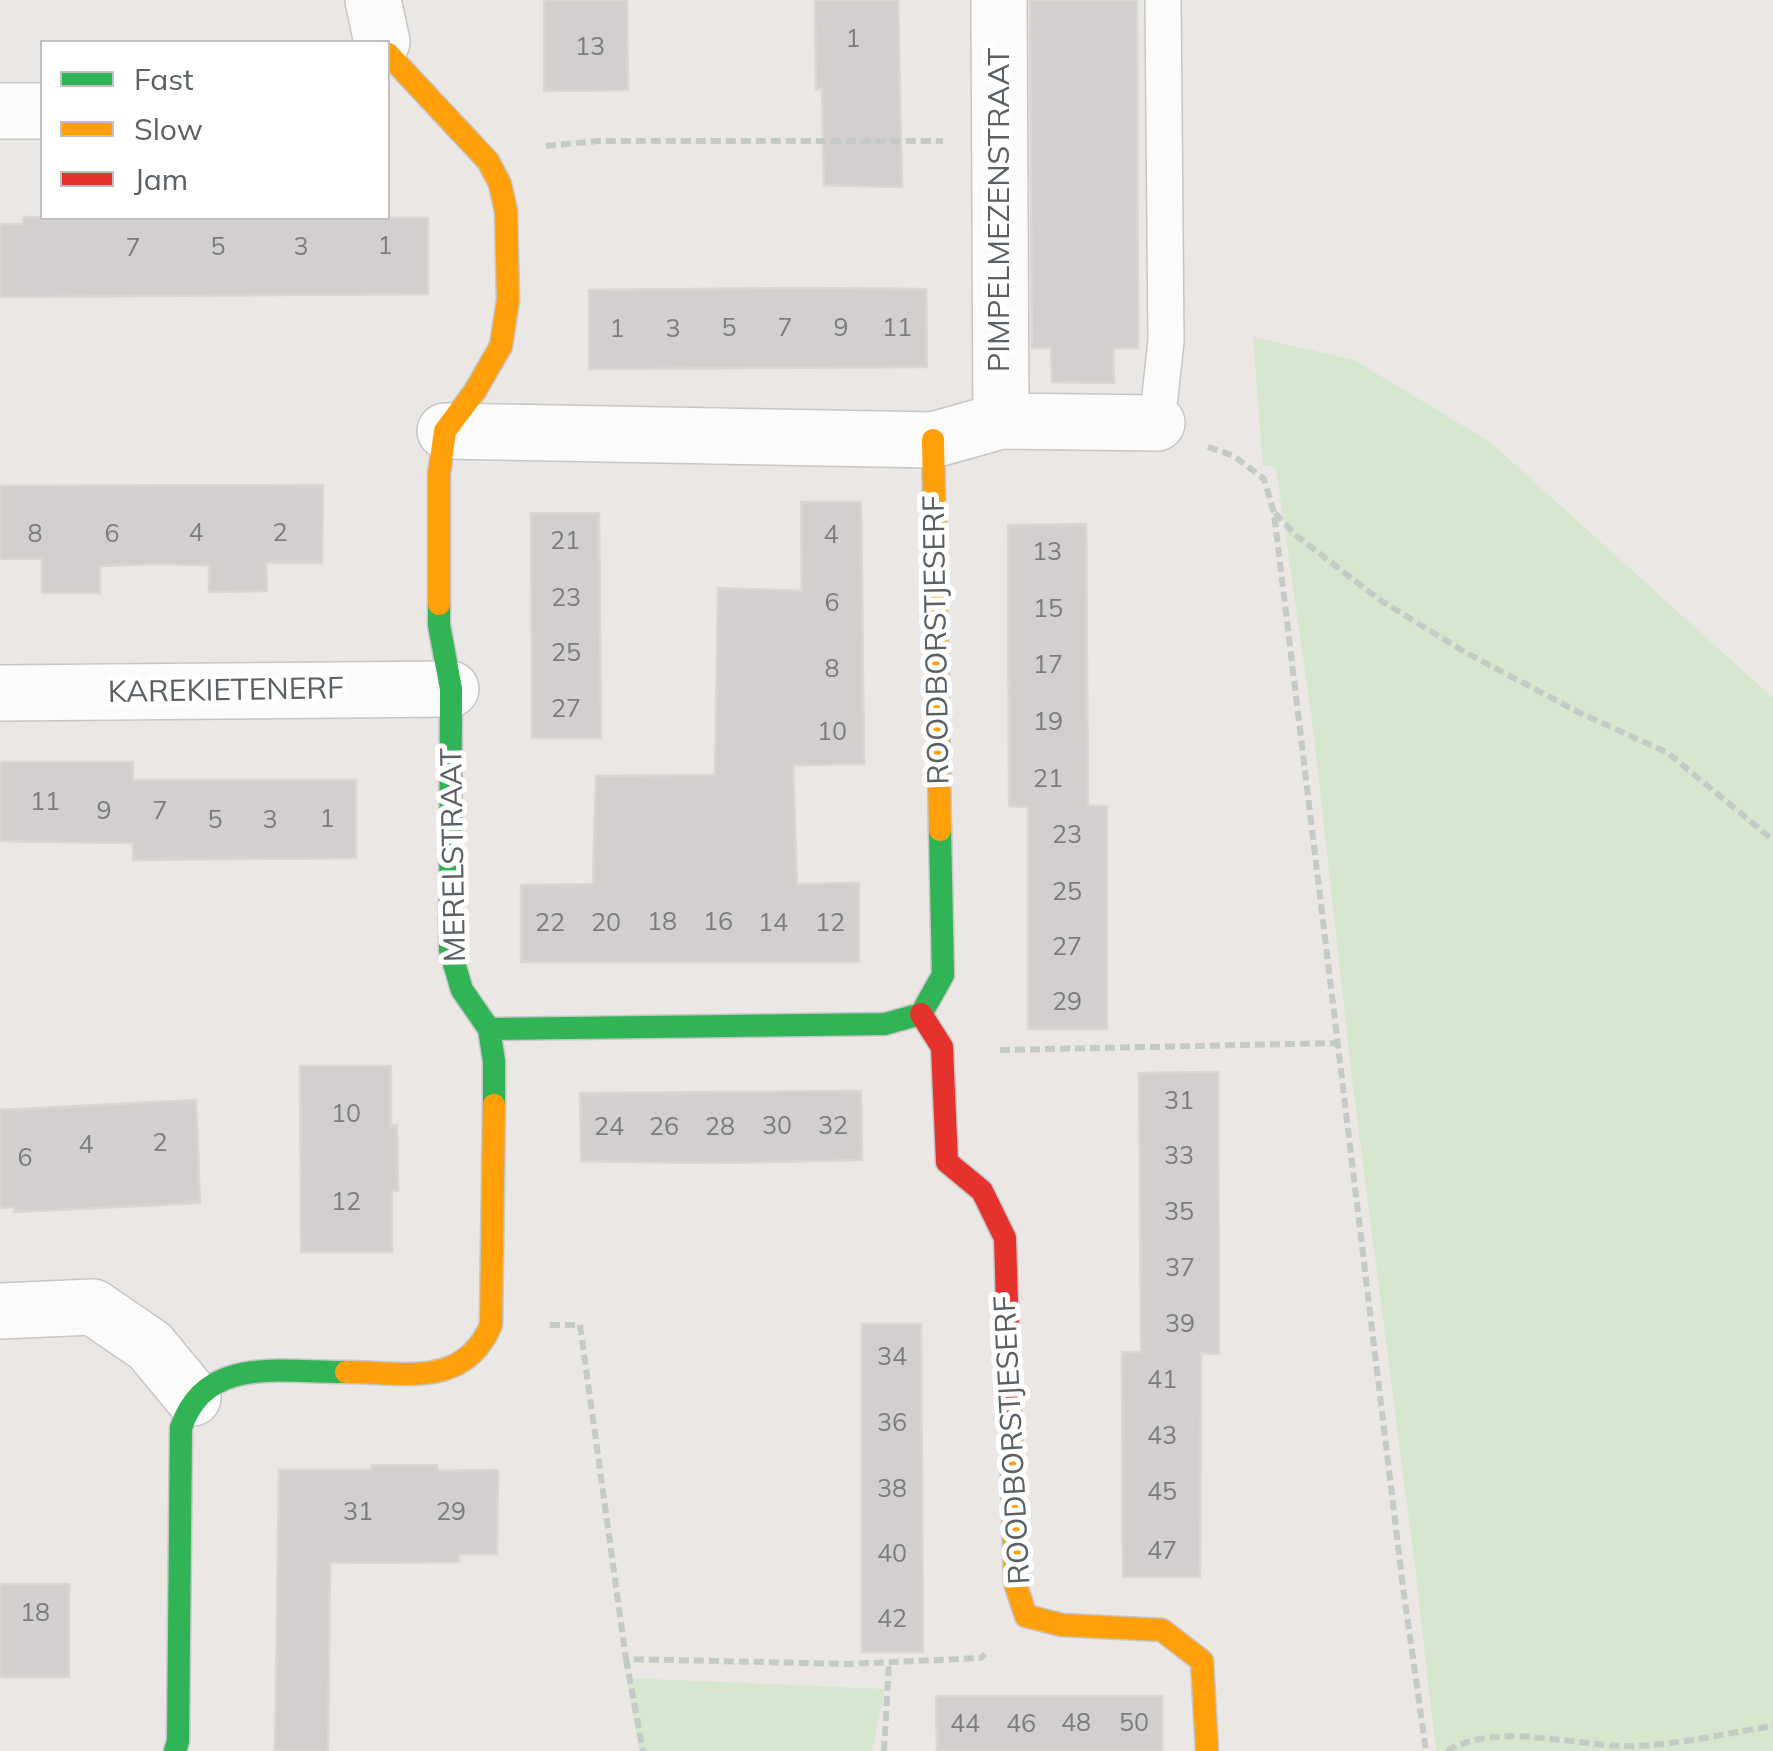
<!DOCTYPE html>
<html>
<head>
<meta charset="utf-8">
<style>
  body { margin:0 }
  #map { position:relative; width:1773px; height:1751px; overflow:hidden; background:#eae7e4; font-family:Mulish,sans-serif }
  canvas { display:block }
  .legend { position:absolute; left:40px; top:40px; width:350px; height:180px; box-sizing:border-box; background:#fff; border:2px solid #bdbfc1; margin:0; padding:12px 18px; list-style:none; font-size:30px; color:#5a6063 }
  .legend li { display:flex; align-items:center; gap:20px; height:50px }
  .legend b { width:50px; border:2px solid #bdbfc1 }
</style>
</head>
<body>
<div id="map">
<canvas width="1773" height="1751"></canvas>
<ul class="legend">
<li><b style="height:12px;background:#30b455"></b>Fast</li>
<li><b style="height:12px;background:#ff9f0a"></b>Slow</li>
<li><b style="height:12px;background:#e5322d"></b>Jam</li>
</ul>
</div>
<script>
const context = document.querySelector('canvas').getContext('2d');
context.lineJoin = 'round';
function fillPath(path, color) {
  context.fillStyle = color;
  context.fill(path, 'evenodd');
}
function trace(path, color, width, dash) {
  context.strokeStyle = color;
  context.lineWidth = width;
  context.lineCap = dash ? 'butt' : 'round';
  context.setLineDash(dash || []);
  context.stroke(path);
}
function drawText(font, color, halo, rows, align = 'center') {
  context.font = font + ' Mulish,sans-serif';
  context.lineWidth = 10;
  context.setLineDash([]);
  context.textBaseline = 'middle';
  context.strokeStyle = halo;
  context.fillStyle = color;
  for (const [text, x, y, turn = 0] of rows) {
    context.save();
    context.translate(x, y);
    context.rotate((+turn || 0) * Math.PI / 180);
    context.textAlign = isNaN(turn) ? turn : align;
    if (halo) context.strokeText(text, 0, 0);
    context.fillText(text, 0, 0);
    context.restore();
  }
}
const green = new Path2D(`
  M1253,337L1354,360L1490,442L1773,698V1751H1436L1416,1574L1353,1086L1314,735L1276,467L1263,465Z
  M627,1678L885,1689L872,1751H639Z`);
const building = new Path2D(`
  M544,0H627L628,90L544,91Z
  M815,0H898L902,187L824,185L822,89H816Z
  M1030,0H1137L1138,348H1113L1114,383L1052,382L1051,348H1032Z
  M24,217L428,218V294L0,297V224H23Z
  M798,288L926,289L927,367L589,369V290Z
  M323,485L322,563H266L267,591L209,592V565L154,564L100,566V593H42V559H0V486Z
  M801,502H861L864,764L793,765L797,884L859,883V962H521V885L593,884L596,776L715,775L718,588L802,591Z
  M531,513H599L601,738H532Z
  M1086,524L1088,806H1107V1029H1028V807L1009,806L1008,525Z
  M0,762H133V780H356V858L133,860V843L0,841Z
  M300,1066H391V1126L397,1125L398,1191H392V1252H301Z
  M1218,1072L1219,1354L1201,1353L1200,1577H1123L1122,1352H1141L1139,1073Z
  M861,1091L862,1160L711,1163L581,1161L580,1093Z
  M196,1100L200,1203L14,1212L15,1207L0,1208V1110Z
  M862,1324H921L923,1652H862Z
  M372,1465H437L438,1471L498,1470L497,1554H458L459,1562L330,1563L328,1751H275L279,1470H371Z
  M0,1584H69V1677H0Z
  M936,1696H1162V1751H937Z`);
const path = new Path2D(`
  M546,146L598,141H943
  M1208,447L1234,456L1264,479L1274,513L1403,1587L1426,1751
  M1275,513L1297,536L1380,600L1463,651L1578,712L1668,753L1773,840
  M1000,1050L1339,1043
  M550,1325H580L626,1659L849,1664L981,1658L985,1654
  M626,1659L643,1751
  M884,1751L889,1662
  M1447,1751C1500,1721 1571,1746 1628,1746C1674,1746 1727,1733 1773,1726`);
const lane = new Path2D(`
  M1157,423L1166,341L1163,0`);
const street = new Path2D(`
  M373,0L382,42
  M999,0L1001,421
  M0,111H42
  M445,431L933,440L1001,421L1157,423
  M0,693L451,689
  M0,1311L93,1307L150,1346L193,1398`);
const fast = new Path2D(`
  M439,604V625L451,689L450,950L462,990L489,1029L494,1061V1105
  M489,1029L885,1024L921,1014L943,975L940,830
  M175,1751L178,1741L181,1428C205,1354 283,1373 346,1372`);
const slow = new Path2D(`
  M388,54L488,161L500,184L506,211L508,300L501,346L475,391L445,431L439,474V604
  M933,440L940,830
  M346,1372C403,1372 464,1389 491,1325L494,1105
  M1010,1402L1015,1583L1026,1616L1062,1625L1162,1630L1202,1661L1207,1751`);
const jam = new Path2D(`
  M921,1014L942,1047L947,1162L982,1191L1005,1238L1010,1402`);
const numberNames = [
  ["1",853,39],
  ["13",590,47],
  ["1",385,246],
  ["5",218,247],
  ["3",301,247],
  ["7",133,248],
  ["5",729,328],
  ["7",785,328],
  ["9",841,328],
  ["11",897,328],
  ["1",617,329],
  ["3",673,329],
  ["4",196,533],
  ["2",280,533],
  ["8",35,534],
  ["6",112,534],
  ["4",831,535],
  ["21",565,541],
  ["13",1047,552],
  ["23",566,598],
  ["6",832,603],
  ["15",1048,609],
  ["25",566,653],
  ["17",1048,665],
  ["8",832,669],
  ["27",566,709],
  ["19",1048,722],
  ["10",832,732],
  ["21",1048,779],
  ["11",45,802],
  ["9",104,811],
  ["7",160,811],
  ["1",327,819],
  ["5",215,820],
  ["3",270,820],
  ["23",1067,835],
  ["25",1067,892],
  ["18",662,922],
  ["16",718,922],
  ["22",550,923],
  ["20",606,923],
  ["14",773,923],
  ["12",830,923],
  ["27",1067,947],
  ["29",1067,1002],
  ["31",1179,1101],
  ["10",346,1114],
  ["30",777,1126],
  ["32",833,1126],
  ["24",609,1127],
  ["26",664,1127],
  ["28",720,1127],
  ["2",160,1143],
  ["4",86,1145],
  ["33",1179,1156],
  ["6",25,1158],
  ["12",346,1202],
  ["35",1179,1212],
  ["37",1180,1268],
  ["39",1180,1324],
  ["34",892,1357],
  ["41",1162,1380],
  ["36",892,1423],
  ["43",1162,1436],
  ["38",892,1489],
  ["45",1162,1492],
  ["31",358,1512],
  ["29",451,1512],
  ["47",1162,1551],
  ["40",892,1554],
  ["18",35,1613],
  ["42",892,1619],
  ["48",1076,1723],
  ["50",1134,1723],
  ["44",965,1724],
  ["46",1021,1724]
];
const streetNames = [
  ["PIMPELMEZENSTRAAT",1000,210,-90],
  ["ROODBORSTJESERF",937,640,-91],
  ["KAREKIETENERF",226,691,-1],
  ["MERELSTRAAT",454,855,-91],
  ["ROODBORSTJESERF",1013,1440,-93]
];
fillPath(green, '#d6e6cf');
fillPath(building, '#d2cfce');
trace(building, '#dad6d4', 2.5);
trace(lane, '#c6c6c5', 38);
trace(street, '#c6c6c5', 58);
trace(fast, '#c5c6c5', 25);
trace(slow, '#c5c6c5', 25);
trace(jam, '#c5c6c5', 25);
trace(path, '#c4cac5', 6, [10, 5]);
trace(lane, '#fcfbfb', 35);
trace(street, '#fcfbfb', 55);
trace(fast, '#30b455', 22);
trace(slow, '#ff9f0a', 22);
trace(jam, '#e5322d', 22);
drawText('25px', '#797d7f', null, numberNames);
drawText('30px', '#5a6063', '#fff', streetNames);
</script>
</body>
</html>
